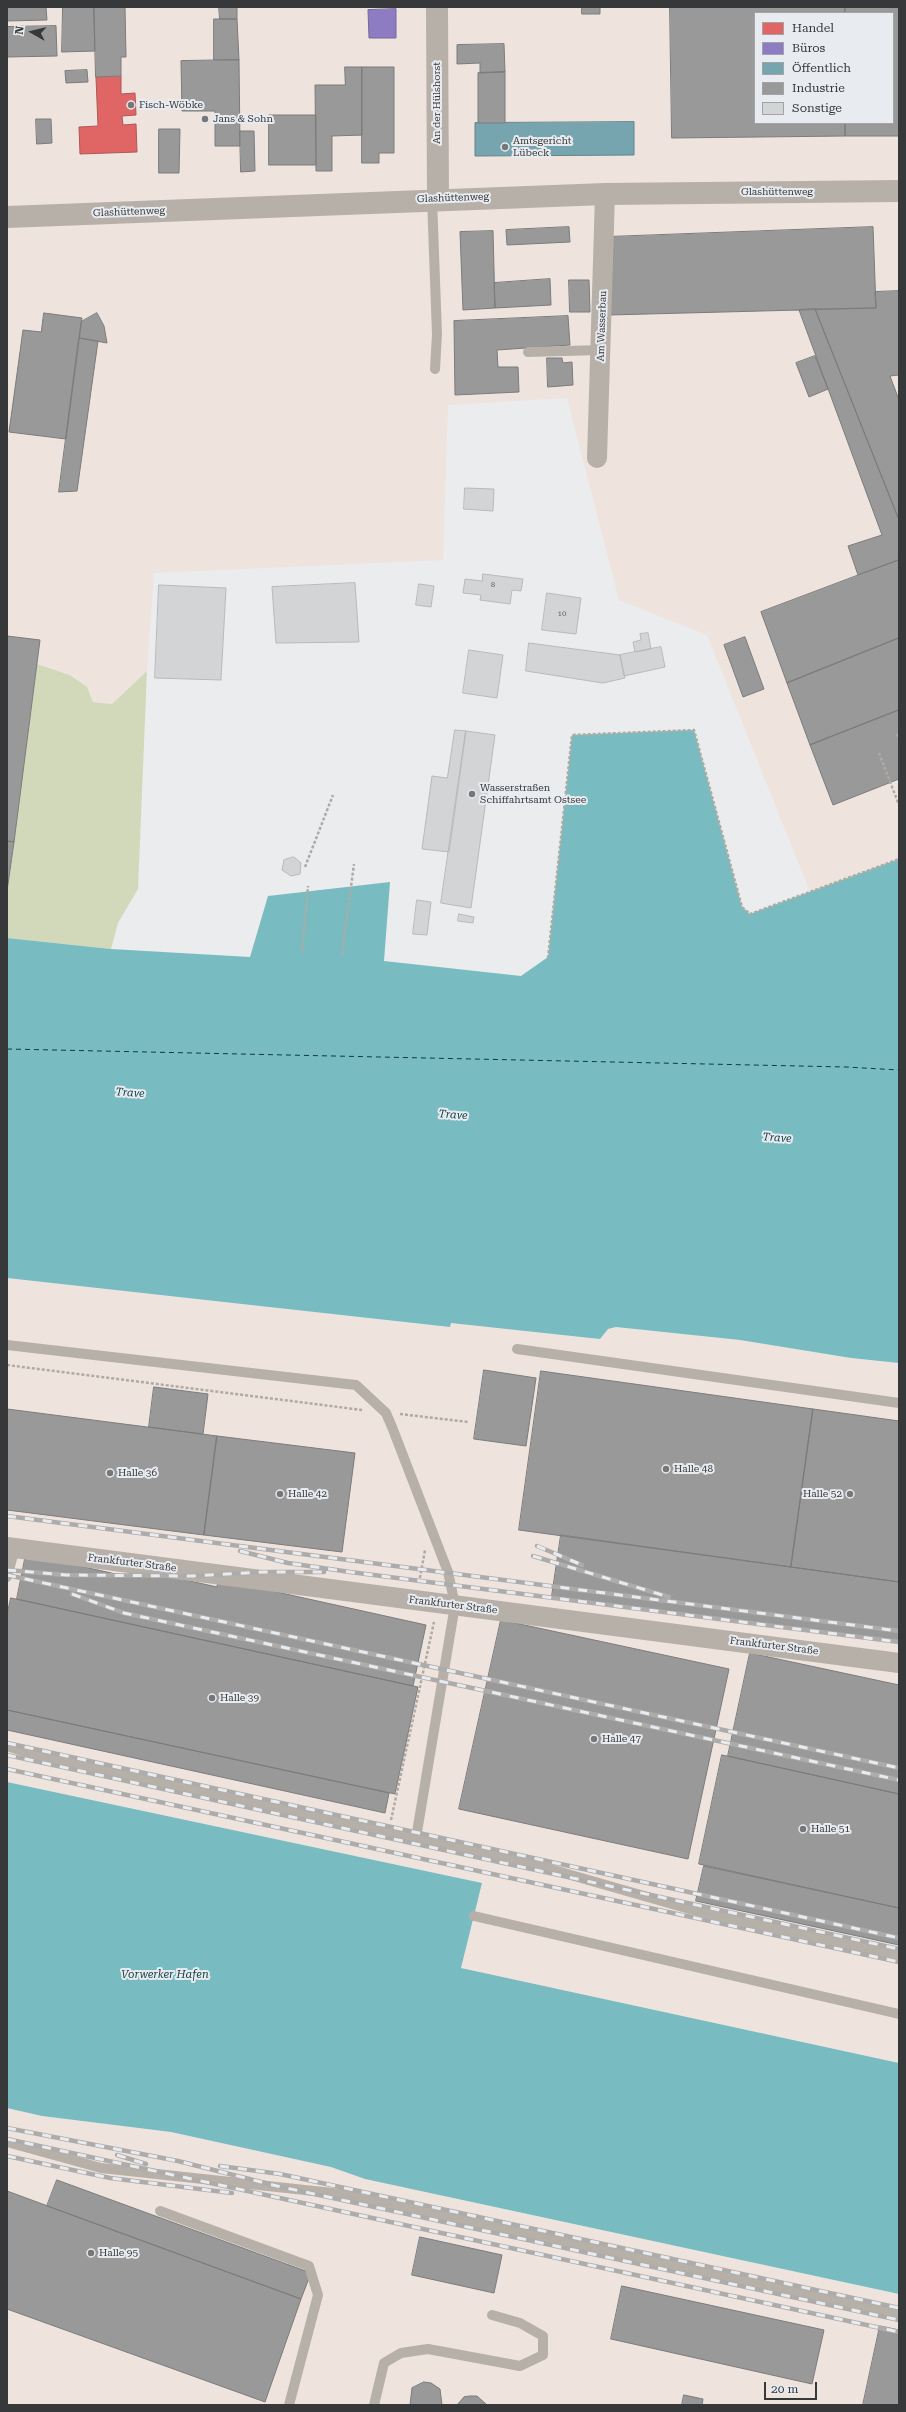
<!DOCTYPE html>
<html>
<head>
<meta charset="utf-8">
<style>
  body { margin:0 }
  #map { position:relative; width:906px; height:2412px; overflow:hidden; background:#eaecee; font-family:"Roboto Serif",serif }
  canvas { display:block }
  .frame { position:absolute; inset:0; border:8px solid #363839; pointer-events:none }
  .legend { position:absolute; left:754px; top:12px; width:140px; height:112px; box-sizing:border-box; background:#e8ebf0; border:1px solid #a1a3a7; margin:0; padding:5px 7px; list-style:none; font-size:12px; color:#363839 }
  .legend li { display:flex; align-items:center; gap:8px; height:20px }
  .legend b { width:20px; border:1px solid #a1a3a7 }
  .north { position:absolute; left:12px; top:12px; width:40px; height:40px; -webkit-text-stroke:3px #e8ebf0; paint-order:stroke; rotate:278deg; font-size:11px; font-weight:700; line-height:16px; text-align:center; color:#363839 }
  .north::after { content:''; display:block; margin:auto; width:14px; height:18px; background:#363839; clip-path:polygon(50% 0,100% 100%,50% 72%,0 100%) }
  .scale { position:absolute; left:764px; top:2382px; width:53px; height:18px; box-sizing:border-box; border:2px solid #363839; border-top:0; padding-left:5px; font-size:12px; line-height:14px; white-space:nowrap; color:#363839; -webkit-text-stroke:3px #e8ebf0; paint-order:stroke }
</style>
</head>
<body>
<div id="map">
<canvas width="906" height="2412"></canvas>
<div class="frame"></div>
<ul class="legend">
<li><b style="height:11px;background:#e06666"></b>Handel</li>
<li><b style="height:11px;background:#8e7cc3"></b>Büros</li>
<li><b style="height:11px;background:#76a5af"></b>Öffentlich</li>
<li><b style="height:11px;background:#999"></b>Industrie</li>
<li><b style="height:11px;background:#d3d4d6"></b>Sonstige</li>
</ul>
<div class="north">N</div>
<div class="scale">20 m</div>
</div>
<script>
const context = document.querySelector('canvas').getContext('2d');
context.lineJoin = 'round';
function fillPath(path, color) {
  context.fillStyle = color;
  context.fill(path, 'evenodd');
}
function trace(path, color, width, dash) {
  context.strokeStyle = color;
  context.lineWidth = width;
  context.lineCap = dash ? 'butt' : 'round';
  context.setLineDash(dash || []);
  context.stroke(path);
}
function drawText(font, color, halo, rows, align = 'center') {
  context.font = font + ' "Roboto Serif",serif';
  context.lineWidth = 4;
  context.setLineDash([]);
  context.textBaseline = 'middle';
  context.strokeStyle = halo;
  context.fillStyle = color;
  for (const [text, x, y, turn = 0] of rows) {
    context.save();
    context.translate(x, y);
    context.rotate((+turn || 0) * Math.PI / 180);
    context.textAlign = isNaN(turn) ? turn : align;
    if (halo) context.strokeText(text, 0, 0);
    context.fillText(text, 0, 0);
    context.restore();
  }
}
const industrial = new Path2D(`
  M7,7H899V859L810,892L707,635L619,600L567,398L448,405L443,560L154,573L147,671L112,704L93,702L87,688L71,675L37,664L7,891ZM755,13H893V123H755Z
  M7,1278L450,1327V1323L603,1333L608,1329L616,1327L740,1340L851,1358L899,1363V2063L461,1968L482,1883L7,1782Z
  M7,2108L42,2116L171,2132L332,2167L365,2179L899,2294V2405H7Z`);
const green = new Path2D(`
  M37,664L70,675L87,687L93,702L112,704L147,671L138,889L118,923L111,949L7,938V891Z`);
const water = new Path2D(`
  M694,730L742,907L750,914L899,859V1363L851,1358L740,1340L616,1327L608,1329L600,1339L451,1323L450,1327L7,1278V938L111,949L250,957L268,896L390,882L384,961L521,976L548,957L572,735Z
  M7,1782L482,1883L461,1968L899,2063V2294L365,2179L331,2167L171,2132L42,2116L7,2108Z`);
const shops = new Path2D(`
  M121,76V94L135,93L136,115L122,116L123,125L136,124L137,152L80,154L79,127L98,126L96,77Z`);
const offices = new Path2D(`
  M396,9V38H369L368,10Z`);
const public = new Path2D(`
  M634,122V155L475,156V123Z`);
const industry = new Path2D(`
  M7,7H46L47,20L7,21Z
  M63,7H94L95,51L62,52Z
  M94,7H125L126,57H121V76L96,77Z
  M219,7H237V19H220Z
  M582,7H600V14H582Z
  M670,7H845V13H755V123H845V136L672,138Z
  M845,7H899V136H845V123H893V13H845Z
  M214,19H237L239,60H214Z
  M56,26L57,56L7,57V27Z
  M504,44L505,72L480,73V63L457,64V45Z
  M239,60L240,146H215V111H182L181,61Z
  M345,67H362V135L332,136V171H316L315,85H345Z
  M362,67H394V153H379V163H362Z
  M87,70L88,82L66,83L65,71Z
  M505,72V123H478V73Z
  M269,115H316V165H269Z
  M36,119H51L52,143L37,144Z
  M159,129H180L179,173H159Z
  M240,131H254L255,171L241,172Z
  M569,227L570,242L507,245L506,230Z
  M873,227L876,308L609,315L607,237Z
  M493,231L495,308L463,310L460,232Z
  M550,279L551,305L495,308L494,283Z
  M569,280H589L590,312H570Z
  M899,291V375L890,376L899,400V520L815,309L876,308L875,292Z
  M815,309L899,520V560L858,575L848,546L882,535L799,310Z
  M44,313L82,318L66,439L9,432L23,330L41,332Z
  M97,313L104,326L107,343L79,338L81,322Z
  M568,316L570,345L497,350L498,367H518L519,392L455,395L454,321Z
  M79,338L98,341L77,491L59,492Z
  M815,356L828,389L809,397L796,363Z
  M547,358H562L563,363L572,362L573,385L548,387Z
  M899,560V638L787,683L761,612Z
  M7,636L40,640L14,842L7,841Z
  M745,637L764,689L743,697L724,645Z
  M899,638V710L810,745L787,683Z
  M899,710V779L833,805L810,745Z
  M7,841L14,842L7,891Z
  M484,1370L536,1378L526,1446L474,1439Z
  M541,1371L813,1409L791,1567L519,1530Z
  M154,1387L208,1394L203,1434L149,1427Z
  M7,1409L217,1436L204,1535L7,1510Z
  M813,1409L899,1421V1582L791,1567Z
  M217,1436L355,1453L342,1552L204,1535Z
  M561,1535L899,1582V1643L552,1596Z
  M26,1554L129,1577L131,1568L217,1587L218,1579L426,1625L413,1686L17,1599Z
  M11,1598L418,1687L395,1794L7,1710V1615Z
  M501,1620L729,1669L688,1859L459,1809Z
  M750,1653L899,1685V1794L728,1756Z
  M7,1710L389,1793L385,1813L7,1730Z
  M722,1755L899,1794V1908L699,1864Z
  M704,1866L899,1908V1945L696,1901Z
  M57,2180L311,2273L301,2299L47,2206Z
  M7,2191L301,2299L265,2402L7,2309Z
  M420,2237L502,2255L494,2293L412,2275Z
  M622,2286L824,2330L812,2384L611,2339Z
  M880,2326L899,2330V2405H863Z
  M424,2382L431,2383L440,2389L442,2405H410L412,2388Z
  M684,2395L703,2399L702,2405H682Z
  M470,2396H477L487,2405H457L464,2397Z`);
const ferry = new Path2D(`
  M7,1049L846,1067L899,1070`);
const building = new Path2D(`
  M465,488L494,489L493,511L464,509Z
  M483,574L523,579L521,591L512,590L510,604L480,600L481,595L463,593L465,579L482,581Z
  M355,583L359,642L276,643L272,587Z
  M419,584L434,586L431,607L416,605Z
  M159,585L226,588L221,680L155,678Z
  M547,593L581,598L576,634L542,630Z
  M648,633L651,649L635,652L633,642L641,640L640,634Z
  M529,643L620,655L625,678L603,683L526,671Z
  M661,647L665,667L624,676L620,655Z
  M469,650L503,655L497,698L463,693Z
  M455,730L466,731L449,852L422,849L432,776L447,778Z
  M466,731L495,735L471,908L441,903Z
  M294,857L301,863L300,874L291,876L282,870L284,860Z
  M417,900L431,902L427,935L413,934Z
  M459,914L474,917L473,923L458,921Z`);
const path = new Path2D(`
  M897,734L899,739
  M879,753L899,805
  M305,867L333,795
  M302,952L308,886
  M342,955L354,864
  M548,958L572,735L694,730L742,907L750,914L899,859
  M7,1365L362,1410
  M400,1414L468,1422
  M419,1583L425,1550
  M391,1820L434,1622`);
const service = new Path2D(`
  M432,199L437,334L435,369
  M528,352L601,350
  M7,1345L356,1385L386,1413L392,1427L448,1572L455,1605L416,1838
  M517,1349L899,1403
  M7,1577L15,1548
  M7,1746L35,1755L536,1865L693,1910L899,1956
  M474,1916L899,2014
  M7,2142L101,2168L351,2195L899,2315
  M160,2211L309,2266L318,2295L289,2405
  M374,2405L384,2363L401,2353L428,2349L520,2366L543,2355V2336L520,2323L492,2315`);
const minor = new Path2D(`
  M597,458L605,194
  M7,1547L899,1663`);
const tertiary = new Path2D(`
  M437,7L438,199
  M7,217L605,194L899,191`);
const rail = new Path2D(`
  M7,1516L899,1631
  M537,1546L582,1565
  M240,1551L288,1563L350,1572L899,1642
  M533,1556L669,1597
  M7,1570L66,1575L193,1576L265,1572H324
  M7,1575L899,1768
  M72,1594L124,1613L899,1780
  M7,1743L899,1938
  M7,1755L899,1949
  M7,1769L899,1962
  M7,2128L178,2161L277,2186L899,2320
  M7,2139L899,2332
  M117,2155L146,2164
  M7,2156L110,2178L232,2193
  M220,2166L280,2174L899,2308`);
const markers = [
  [131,105,4,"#757778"],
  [205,119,4,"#757778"],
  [505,147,4,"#757778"],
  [472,794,4,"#757778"],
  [666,1469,4,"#757778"],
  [110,1473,4,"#757778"],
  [280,1494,4,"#757778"],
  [850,1494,4,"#757778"],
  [212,1698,4,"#757778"],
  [594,1739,4,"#757778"],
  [803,1829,4,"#757778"],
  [91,2253,4,"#757778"]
];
const numberNames = [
  ["8",493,585],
  ["10",562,614]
];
const streetNames = [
  ["An der Hülshorst",437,103,-90],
  ["Glashüttenweg",777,192],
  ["Glashüttenweg",453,198,-2],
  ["Glashüttenweg",129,212,-2],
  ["Am Wasserbau",602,326,-88],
  ["Frankfurter Straße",132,1563,7],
  ["Frankfurter Straße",453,1605,7],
  ["Frankfurter Straße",774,1646,7]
];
const poiNames = [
  ["Fisch-Wöbke",139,105],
  ["Jans & Sohn",213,119],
  ["Amtsgericht",513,141],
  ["Lübeck",513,153],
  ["Wasserstraßen",480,788],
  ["Schiffahrtsamt Ostsee",480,800],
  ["Halle 48",674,1469],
  ["Halle 36",118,1473],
  ["Halle 42",288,1494],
  ["Halle 52",842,1494,"right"],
  ["Halle 39",220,1698],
  ["Halle 47",602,1739],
  ["Halle 51",811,1829],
  ["Halle 95",99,2253]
];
const waterNames = [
  ["Trave",130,1093,4],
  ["Trave",453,1115,4],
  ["Trave",777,1138,4],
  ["Vorwerker Hafen",165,1975]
];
fillPath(industrial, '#efe3de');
fillPath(green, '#d2d9ba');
fillPath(water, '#78bcc1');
fillPath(shops, '#e06666');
trace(shops, '#ad5858', 1);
fillPath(offices, '#8e7cc3');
trace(offices, '#74689a', 1);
fillPath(public, '#76a5af');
trace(public, '#63848c', 1);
fillPath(industry, '#999');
trace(industry, '#7b7c7c', 1);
trace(ferry, '#0d3b3e', 1, [5, 4]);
fillPath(building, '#d3d4d6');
trace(building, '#b8b9bb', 1);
trace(path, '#aeaba5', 2.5, [3, 2]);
trace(service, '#b7b0a9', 10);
trace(minor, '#b7b0a9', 20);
trace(tertiary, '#b7b0a9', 22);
trace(rail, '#aeacaa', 4.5);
trace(rail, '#e8ebf0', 3, [9]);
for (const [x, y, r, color] of markers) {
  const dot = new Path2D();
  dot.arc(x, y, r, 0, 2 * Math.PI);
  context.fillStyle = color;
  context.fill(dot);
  trace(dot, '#e8ebf0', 1.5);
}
drawText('8px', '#606263', null, numberNames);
drawText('10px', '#363839', '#e8ebf0', streetNames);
drawText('10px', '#363839', '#e8ebf0', poiNames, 'left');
drawText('italic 11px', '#0d3b3e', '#e8ebf0', waterNames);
</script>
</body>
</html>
